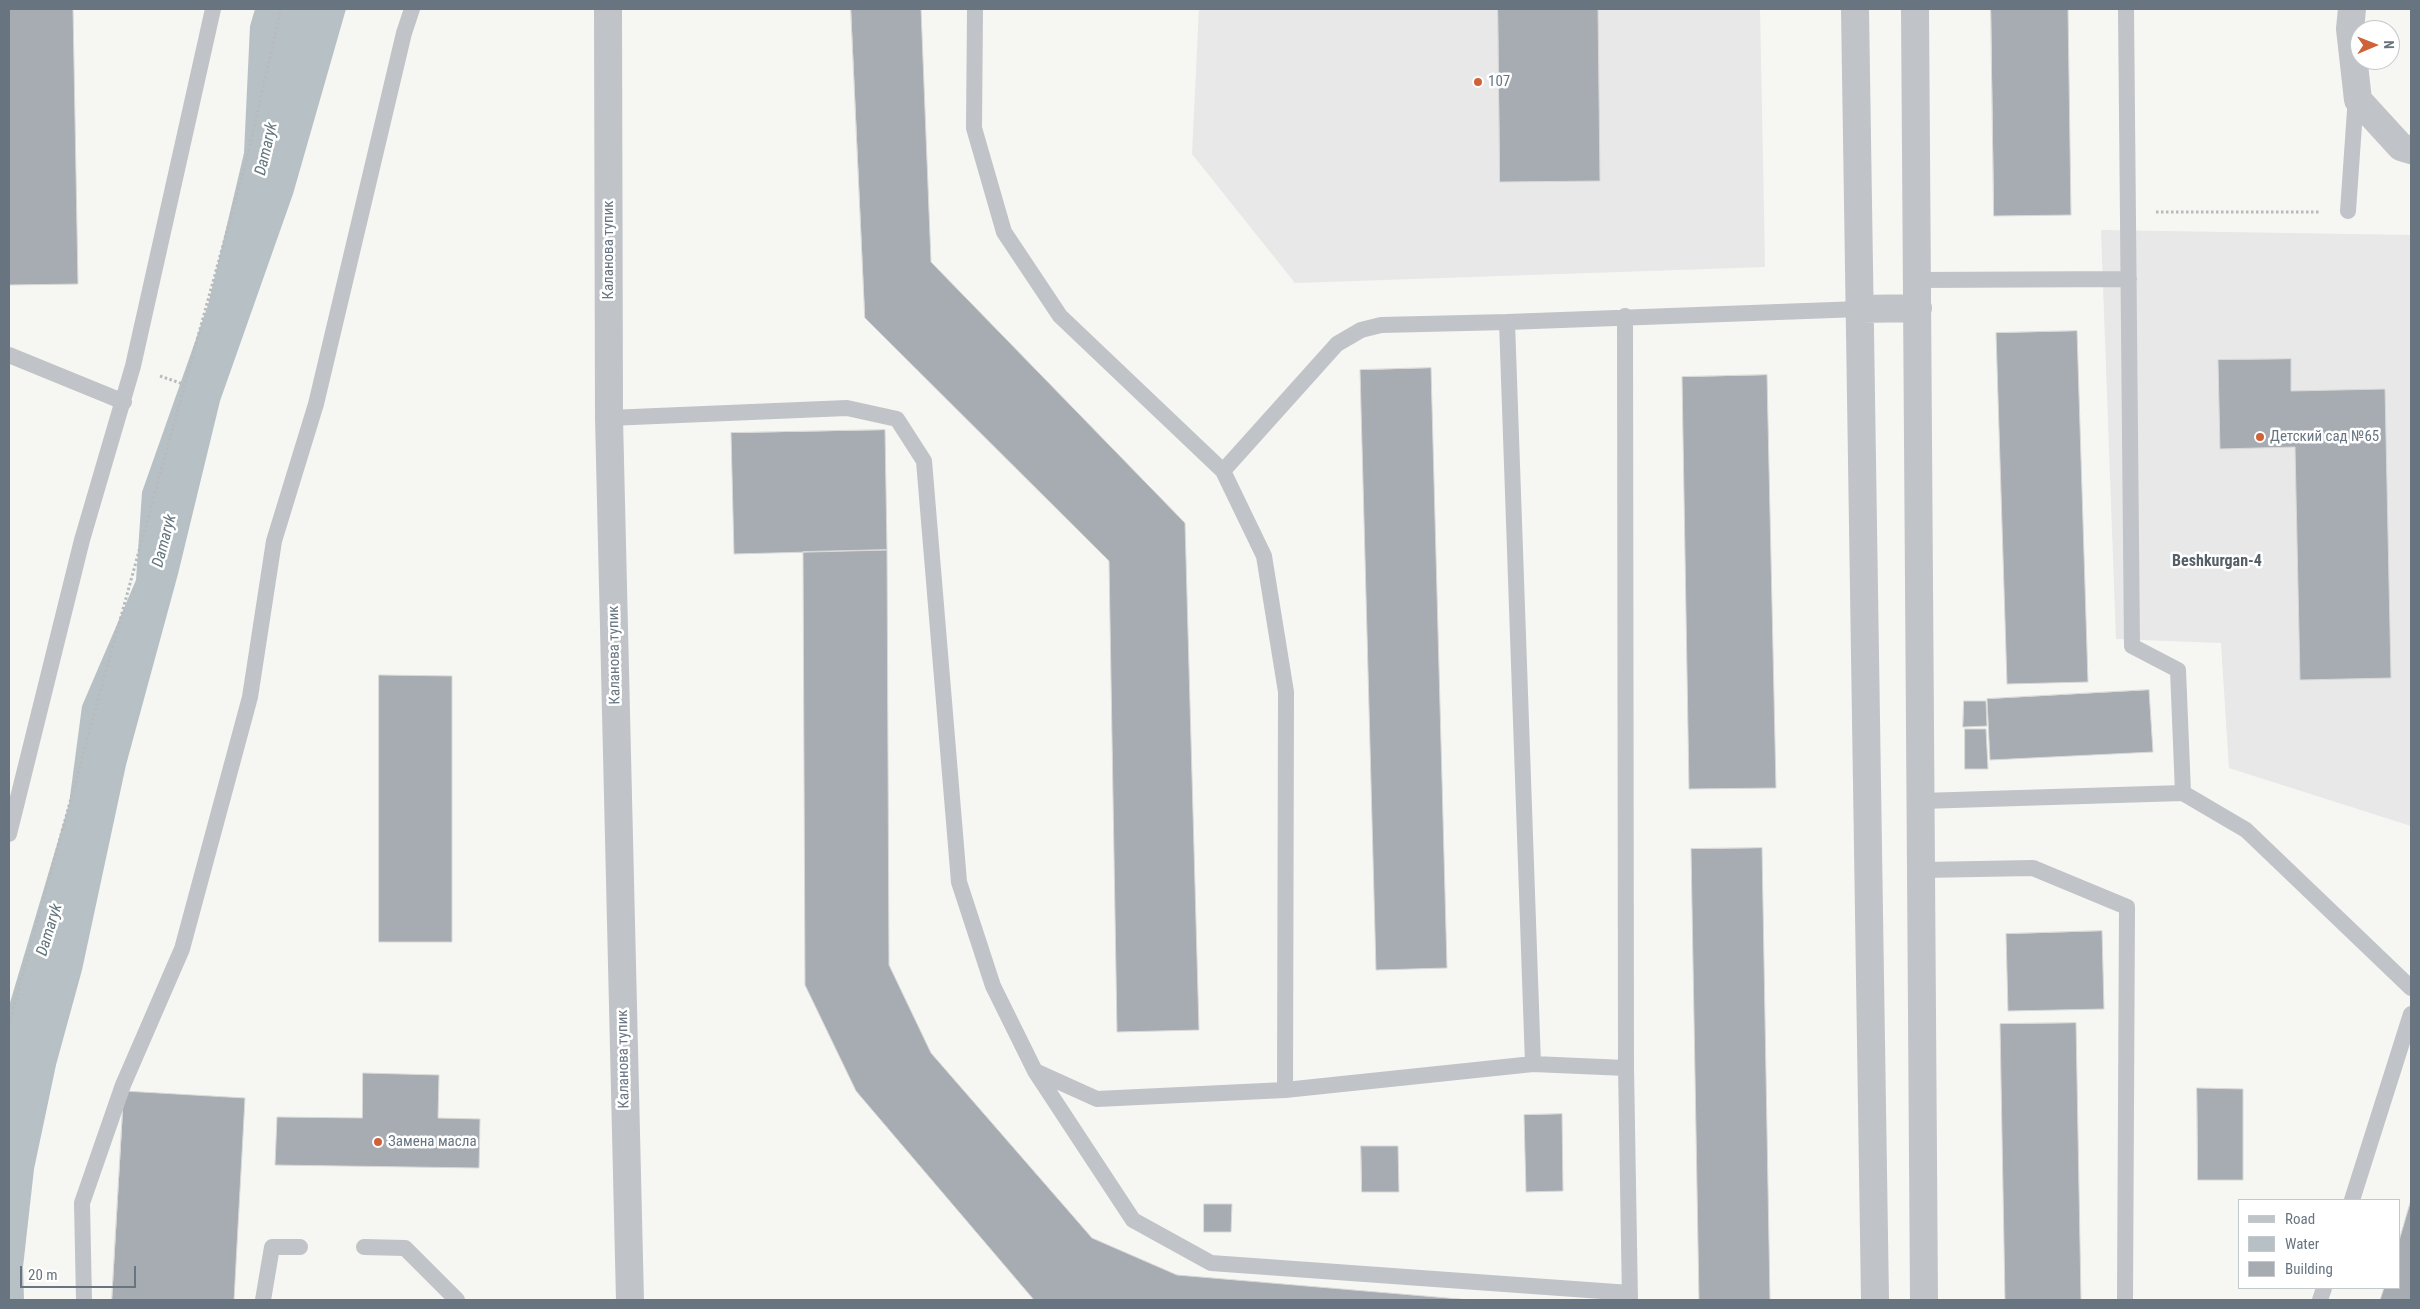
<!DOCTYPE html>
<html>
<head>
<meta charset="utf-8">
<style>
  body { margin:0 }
  #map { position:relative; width:2420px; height:1309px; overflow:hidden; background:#f6f6f3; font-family:"Roboto Condensed",sans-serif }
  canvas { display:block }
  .frame { position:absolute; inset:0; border:10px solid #687581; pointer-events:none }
  .legend { position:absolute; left:2238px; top:1199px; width:162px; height:90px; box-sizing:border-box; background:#fff; border:1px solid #c3c8cd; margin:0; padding:6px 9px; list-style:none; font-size:15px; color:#687581 }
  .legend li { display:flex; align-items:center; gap:10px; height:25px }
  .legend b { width:25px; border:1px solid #c3c8cd }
  .north { position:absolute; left:2350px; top:20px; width:50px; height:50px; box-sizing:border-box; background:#fff; border:1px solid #c3c8cd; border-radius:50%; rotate:89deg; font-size:14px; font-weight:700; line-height:20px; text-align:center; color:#687581 }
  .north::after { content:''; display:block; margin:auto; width:18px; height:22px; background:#d06239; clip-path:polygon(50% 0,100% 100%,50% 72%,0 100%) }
  .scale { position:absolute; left:20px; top:1266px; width:116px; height:22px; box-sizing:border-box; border:2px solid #687581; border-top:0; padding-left:6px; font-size:15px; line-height:18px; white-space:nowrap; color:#687581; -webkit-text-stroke:4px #fff; paint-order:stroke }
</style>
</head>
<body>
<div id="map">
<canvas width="2420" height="1309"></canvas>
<div class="frame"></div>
<ul class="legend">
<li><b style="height:6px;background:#c0c3c7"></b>Road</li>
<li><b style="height:14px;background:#b7c1c5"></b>Water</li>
<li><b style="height:14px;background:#a6acb2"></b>Building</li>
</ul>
<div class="north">N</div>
<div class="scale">20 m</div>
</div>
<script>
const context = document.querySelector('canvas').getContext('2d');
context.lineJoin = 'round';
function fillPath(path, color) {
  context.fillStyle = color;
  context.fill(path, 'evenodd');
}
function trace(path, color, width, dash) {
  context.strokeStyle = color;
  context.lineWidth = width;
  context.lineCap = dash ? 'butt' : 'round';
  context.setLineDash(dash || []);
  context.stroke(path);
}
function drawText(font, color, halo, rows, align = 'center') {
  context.font = font + ' "Roboto Condensed",sans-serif';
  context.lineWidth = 5;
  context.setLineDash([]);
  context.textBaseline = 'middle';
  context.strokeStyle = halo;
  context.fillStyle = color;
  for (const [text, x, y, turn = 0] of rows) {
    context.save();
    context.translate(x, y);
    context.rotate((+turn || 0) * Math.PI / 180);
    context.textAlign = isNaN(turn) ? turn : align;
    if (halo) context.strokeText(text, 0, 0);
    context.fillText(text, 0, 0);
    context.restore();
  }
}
const built = new Path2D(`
  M1199,9H1760L1765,267L1295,283L1192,154Z
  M2101,230L2411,235V826L2229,768L2221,643L2116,639Z`);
const water = new Path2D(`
  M255,9H346L293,194L220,401L178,574L126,765L82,970L56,1065L34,1169L23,1267L24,1300H9V1006L69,804L82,706L136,580L142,492L208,305L244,153L250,26Z`);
const building = new Path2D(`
  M9,9H73L78,284L9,285Z
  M851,9H921L931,262L1185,523L1199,1030L1117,1032L1109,561L865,318Z
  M1498,9H1598L1600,181L1500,182Z
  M1991,9H2068L2071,215L1994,216Z
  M2077,331L2088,682L2007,684L1996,333Z
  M2291,359V391L2385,389L2391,678L2300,680L2295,447L2220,449L2218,360Z
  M1431,368L1447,968L1376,970L1360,370Z
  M1767,375L1776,788L1689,789L1682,377Z
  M885,430L887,550L734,554L731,433Z
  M887,550L889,965L931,1053L1092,1238L1177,1275L1471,1300H1034L856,1091L805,985L803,552Z
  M379,675L452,676V942H379Z
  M2149,690L2153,752L1990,760L1987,699Z
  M1964,701H1986L1987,726L1963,727Z
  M1965,729H1986L1988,769H1965Z
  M1762,848L1770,1300H1699L1691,849Z
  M2102,931L2104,1009L2008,1011L2006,934Z
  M2076,1023L2081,1300H2005L2000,1024Z
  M363,1073L439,1075L438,1118L480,1119L479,1168L275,1165L277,1117L362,1118Z
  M2197,1088L2243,1089V1180H2198Z
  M124,1091L245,1098L234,1300H112Z
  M1562,1114L1563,1191L1526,1192L1524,1115Z
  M1361,1146H1398L1399,1192H1362Z
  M2411,1200V1300H2380L2384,1288H2399V1241Z
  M1204,1204H1232L1231,1232H1204Z`);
const path = new Path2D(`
  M2156,212H2320
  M160,376L183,384
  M9,1024L247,158L281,9`);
const lane = new Path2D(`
  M975,9L974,128L1004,232L1060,316L1223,471L1264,556L1286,692L1285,1090
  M2126,9L2132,646L2178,670L2183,793L2246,830L2411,988
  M2348,211L2356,96
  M1917,280L2129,279
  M1625,316L1626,1068L1630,1300
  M9,355L124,402
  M609,418L847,408L897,419L924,461L959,882L993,986L1035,1071L1097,1099L1285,1090L1533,1064L1626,1068
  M1223,471L1337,344L1361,330L1381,325L1507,322
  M1921,801L2183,793
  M9,834L82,540L133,366L213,9
  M1922,870L2033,868L2127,907L2125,1300
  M1533,1064L1507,322L1860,309
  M1035,1071L1133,1220L1211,1263L1630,1293
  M2352,1200L2411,1014
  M364,1247L405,1248L457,1300
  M84,1300L82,1203L123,1085L182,949L250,697L274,541L316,404L404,33L412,9
  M263,1300L272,1247H300
  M2320,1300L2324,1288`);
const street = new Path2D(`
  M608,9L609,418L630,1300
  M1855,9L1875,1300
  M1915,9L1924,1300
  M2352,9L2350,29L2358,100L2401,147L2411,150
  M1860,309L1918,308`);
const markers = [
  [1478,82,5,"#d06239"],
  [2260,437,5,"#d06239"],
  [378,1142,5,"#d06239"]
];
const poiNames = [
  ["107",1488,82],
  ["Детский сад №65",2270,437],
  ["Замена масла",388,1142]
];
const streetNames = [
  ["Каланова тупик",609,250,-90],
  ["Каланова тупик",615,655,-91],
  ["Каланова тупик",624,1059,-91]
];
const waterNames = [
  ["Damaryk",267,149,-77],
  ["Damaryk",165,541,-75],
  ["Damaryk",50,930,-73]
];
const neighbourhoodNames = [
  ["Beshkurgan-4",2217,562]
];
fillPath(built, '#e7e8e7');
fillPath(water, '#b7c1c5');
fillPath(building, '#a6acb2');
trace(building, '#d8d8d6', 1);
trace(path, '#b8bbbd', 3, [2.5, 2.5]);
trace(lane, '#c0c3c7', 16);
trace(street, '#c0c3c7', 28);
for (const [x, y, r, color] of markers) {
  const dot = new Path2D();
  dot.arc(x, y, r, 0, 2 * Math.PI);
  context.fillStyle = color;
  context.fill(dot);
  trace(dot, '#fff', 2);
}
drawText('15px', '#687581', '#fff', poiNames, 'left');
drawText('15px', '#687581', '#fff', streetNames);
drawText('italic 16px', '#64767d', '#fff', waterNames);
drawText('bold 16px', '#555f67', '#fff', neighbourhoodNames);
</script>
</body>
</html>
